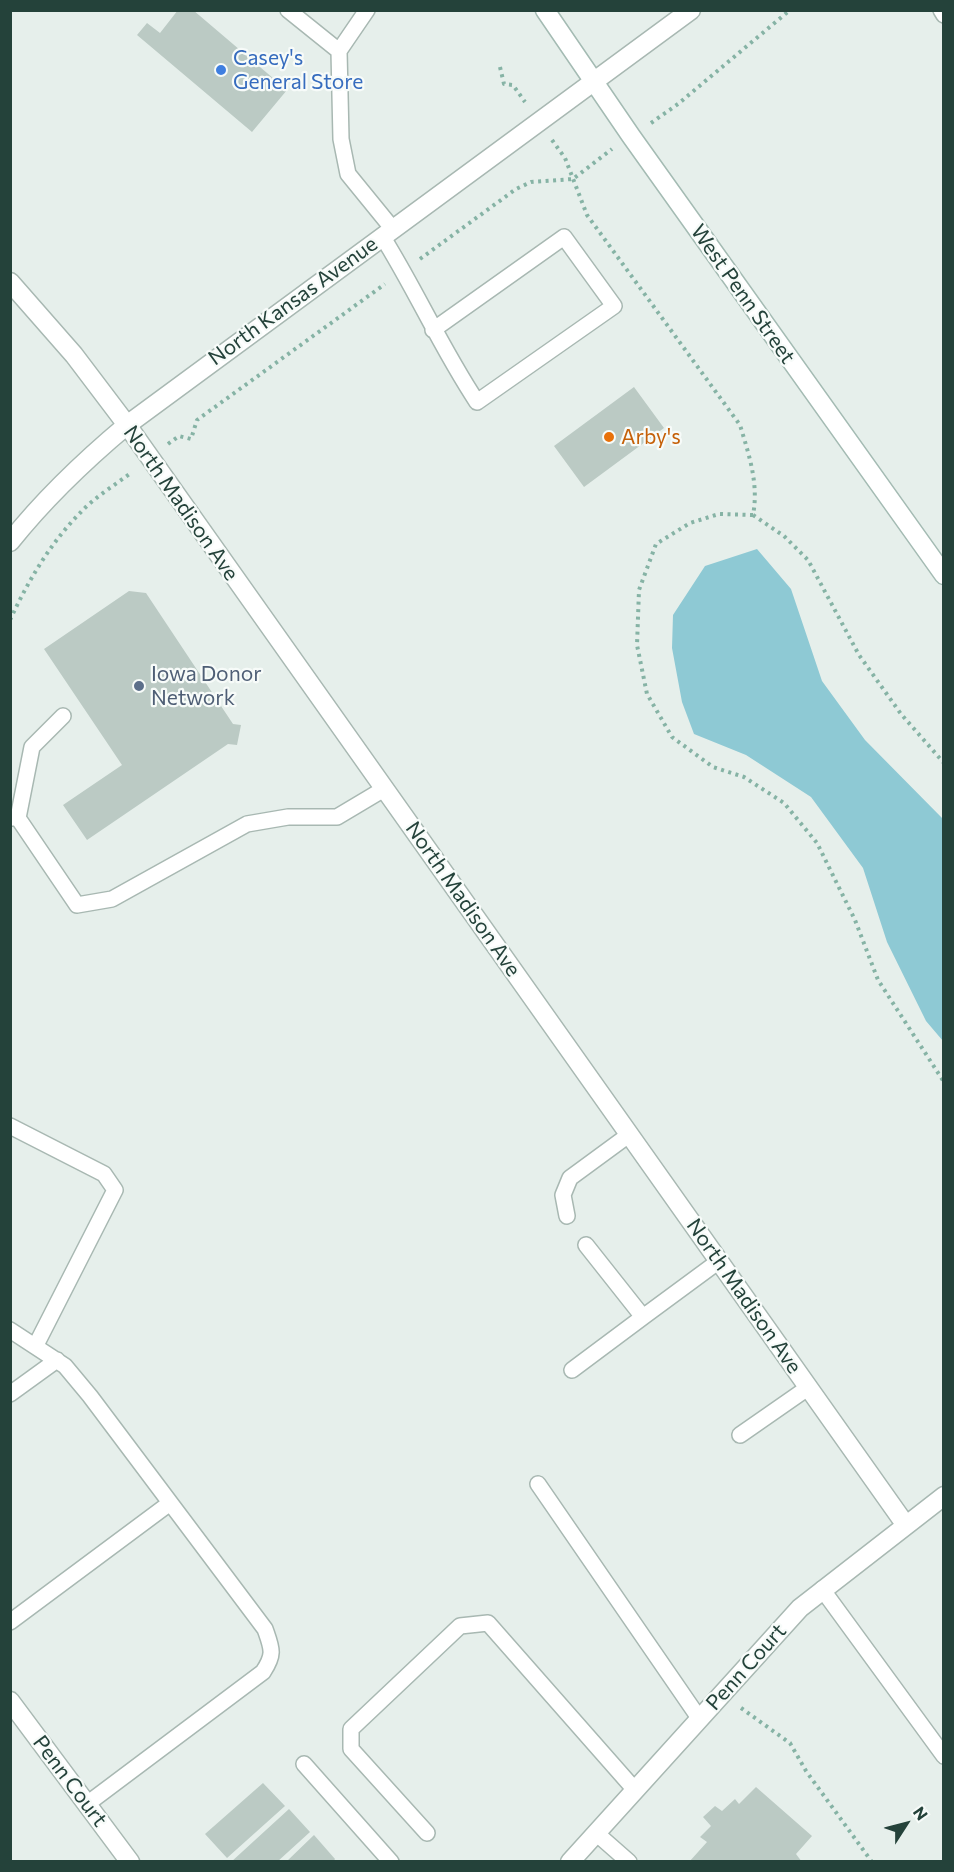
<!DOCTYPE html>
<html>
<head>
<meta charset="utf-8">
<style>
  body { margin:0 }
  #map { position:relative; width:954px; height:1872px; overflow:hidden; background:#e6efeb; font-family:Commissioner,sans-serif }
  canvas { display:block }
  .frame { position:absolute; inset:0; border:12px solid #24423a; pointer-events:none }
  .north { position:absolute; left:876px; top:1794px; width:60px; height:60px; -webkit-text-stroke:4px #f7fbf9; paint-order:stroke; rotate:54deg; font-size:16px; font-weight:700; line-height:24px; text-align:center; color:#24423a }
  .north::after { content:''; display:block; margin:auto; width:21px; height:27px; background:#24423a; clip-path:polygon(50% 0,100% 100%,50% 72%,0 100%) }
</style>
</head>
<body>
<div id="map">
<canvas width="954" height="1872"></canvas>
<div class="frame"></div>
<div class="north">N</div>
</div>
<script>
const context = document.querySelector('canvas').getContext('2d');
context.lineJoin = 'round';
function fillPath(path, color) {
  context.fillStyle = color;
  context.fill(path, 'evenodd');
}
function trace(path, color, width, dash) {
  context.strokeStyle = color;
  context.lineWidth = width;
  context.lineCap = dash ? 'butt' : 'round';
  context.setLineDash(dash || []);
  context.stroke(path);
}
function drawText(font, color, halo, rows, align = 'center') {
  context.font = font + ' Commissioner,sans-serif';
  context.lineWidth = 4.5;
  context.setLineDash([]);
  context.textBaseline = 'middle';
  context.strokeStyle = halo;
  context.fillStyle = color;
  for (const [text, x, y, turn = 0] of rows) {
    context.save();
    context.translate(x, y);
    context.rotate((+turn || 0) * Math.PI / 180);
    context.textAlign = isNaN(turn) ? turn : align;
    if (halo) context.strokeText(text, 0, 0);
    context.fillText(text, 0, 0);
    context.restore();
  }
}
const water = new Path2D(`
  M757,549L791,589L822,681L865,740L943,819V1041L926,1021L887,942L863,868L811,797L746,755L694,734L682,702L672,648L673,615L705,566Z`);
const building = new Path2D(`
  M178,10H193L287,90L252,132L137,35L147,23L160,33Z
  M634,387L664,428L584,487L554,446Z
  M129,591L146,593L233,724L241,725L237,745L228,744L87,840L63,805L122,765L44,649Z
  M263,1783L285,1806L227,1858L205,1834Z
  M756,1787L812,1836L796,1854L802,1862H689L707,1842L700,1837L711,1826L703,1817L715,1806L722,1811L735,1799L739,1804Z
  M289,1809L310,1832L277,1862H231Z
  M314,1835L335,1859L333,1862H286Z`);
const path = new Path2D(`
  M500,67L504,84L513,85L525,102
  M651,123L678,104L790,10
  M552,140L565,158L587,215L740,425C749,455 759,484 753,515L784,536L808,560L859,655L901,714L944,763
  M420,259L516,189L531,182L573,179L612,149
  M168,444L179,436L191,439L197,420L385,284
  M753,515L719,514L690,523L656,544L639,590L637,645L647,694L672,737L713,767L744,777L784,803L817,843L855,920L878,980L944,1082
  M10,620C28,581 51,542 81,512C95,497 115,485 132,472
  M741,1708L790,1743L806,1771L872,1862`);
const service = new Path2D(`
  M288,10L339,51
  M367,10L339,51L341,139L348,174L392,228
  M941,10L944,15
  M382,236C416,290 441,348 477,402L614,306L564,237L433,330
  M10,818H18L77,905L112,899L247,824L288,817H337L384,789
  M18,818L32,747L63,716
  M10,1126L104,1174L115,1190L36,1345
  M567,1216L563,1195L570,1178L630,1134
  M586,1245L643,1317L719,1261
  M10,1330L65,1366L90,1396L265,1629C272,1649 275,1654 263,1672L87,1804
  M572,1370L643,1317
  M10,1394L57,1360
  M740,1435L809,1387
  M538,1484L699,1718
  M822,1589L944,1756
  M10,1622L170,1503
  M304,1764L391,1862
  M427,1833L351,1749V1729L460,1626L488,1623L635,1790
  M596,1833L629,1862`);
const minor = new Path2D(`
  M10,282L74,355L127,425L905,1524
  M10,1701L130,1862
  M570,1862L800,1608L944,1496`);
const tertiary = new Path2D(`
  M10,542C45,498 84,461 127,425L691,10`);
const secondary = new Path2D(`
  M545,10L631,136L944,575`);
const markers = [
  [221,70,6,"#3f7fe0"],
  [609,437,6,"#e8710a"],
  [139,686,6,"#5c6f8a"]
];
const shopNames = [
  ["Casey's",233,58],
  ["General Store",233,82]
];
const streetNames = [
  ["West Penn Street",743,294,55],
  ["North Kansas Avenue",293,301,-36],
  ["North Madison Ave",181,503,55],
  ["North Madison Ave",463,899,55],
  ["North Madison Ave",744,1296,55],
  ["Penn Court",746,1667,-48],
  ["Penn Court",70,1781,53]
];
const foodNames = [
  ["Arby's",621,437]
];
const serviceNames = [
  ["Iowa Donor",151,674],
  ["Network",151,698]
];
fillPath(water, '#8ec9d4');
fillPath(building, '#bbcac4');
trace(service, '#a8b8b2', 18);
trace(minor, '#a8b8b2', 21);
trace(tertiary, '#a8b8b2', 21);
trace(secondary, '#a4bbb3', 21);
trace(path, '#86b3a5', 4, [3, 4.5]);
trace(service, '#fff', 15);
trace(minor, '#fff', 18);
trace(tertiary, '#fff', 18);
trace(secondary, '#fff', 18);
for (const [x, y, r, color] of markers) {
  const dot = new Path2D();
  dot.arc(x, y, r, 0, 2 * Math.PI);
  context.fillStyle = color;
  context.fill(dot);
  trace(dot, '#f7fbf9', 2);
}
drawText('21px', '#366cbe', '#f7fbf9', shopNames, 'left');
drawText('21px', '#24423a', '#f7fbf9', streetNames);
drawText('21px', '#c56008', '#f7fbf9', foodNames, 'left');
drawText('21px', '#4e5e75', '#f7fbf9', serviceNames, 'left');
</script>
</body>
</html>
